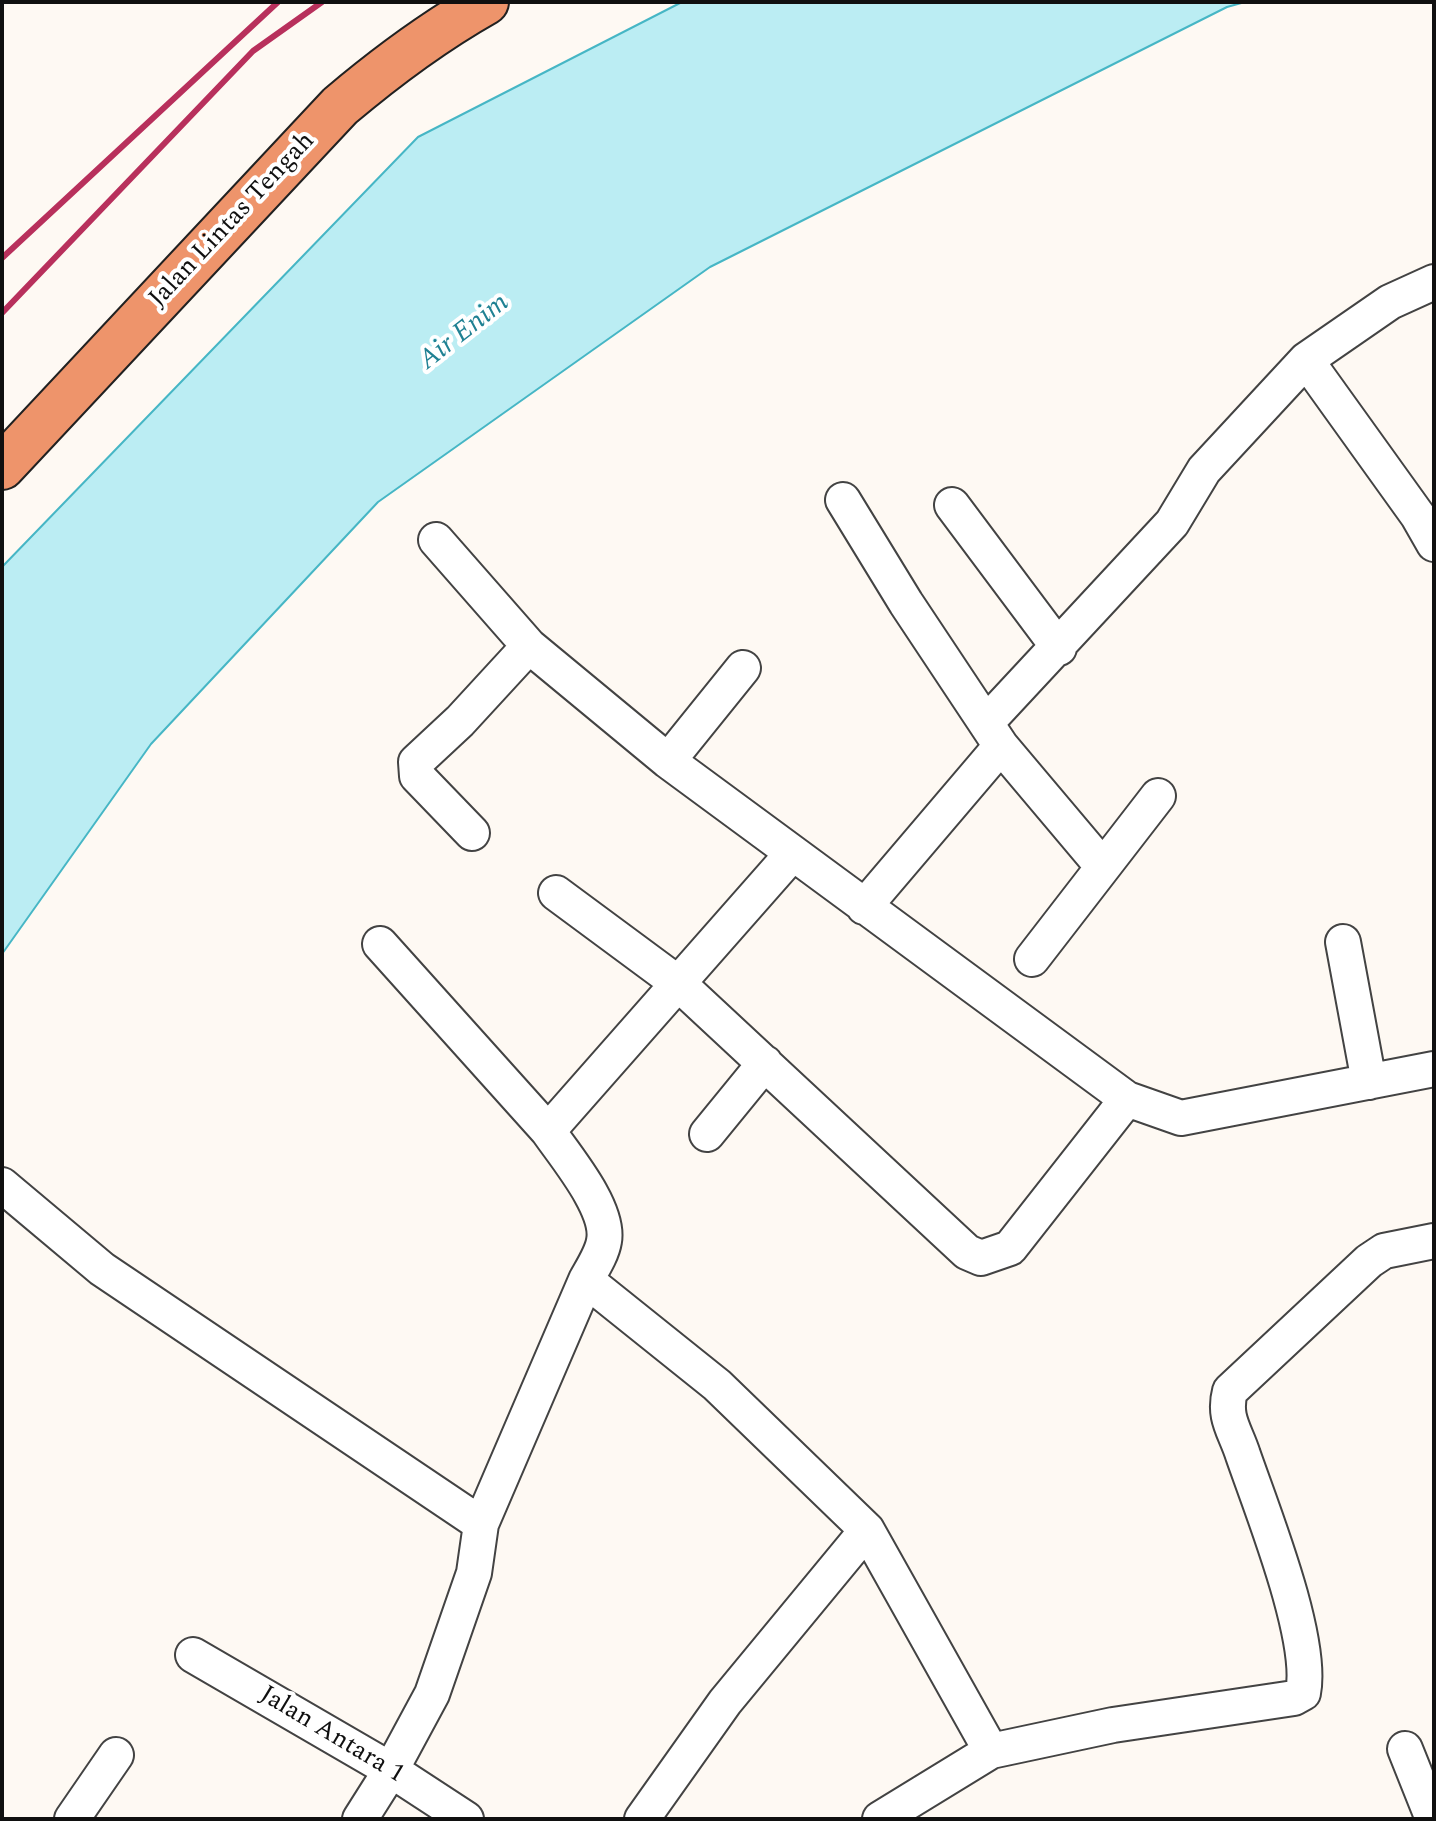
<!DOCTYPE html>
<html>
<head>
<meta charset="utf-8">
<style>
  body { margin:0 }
  #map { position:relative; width:1436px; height:1821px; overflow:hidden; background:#fef9f3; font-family:Spectral,serif }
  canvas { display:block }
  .frame { position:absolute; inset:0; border:4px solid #101010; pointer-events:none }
</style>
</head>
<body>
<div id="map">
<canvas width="1436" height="1821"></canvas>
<div class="frame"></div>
</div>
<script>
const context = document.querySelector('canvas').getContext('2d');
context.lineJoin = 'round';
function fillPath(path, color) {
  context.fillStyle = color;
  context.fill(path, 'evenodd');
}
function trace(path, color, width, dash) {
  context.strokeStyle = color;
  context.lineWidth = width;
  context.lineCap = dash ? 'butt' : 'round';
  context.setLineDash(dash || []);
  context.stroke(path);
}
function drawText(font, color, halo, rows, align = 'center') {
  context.font = font + ' Spectral,serif';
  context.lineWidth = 8;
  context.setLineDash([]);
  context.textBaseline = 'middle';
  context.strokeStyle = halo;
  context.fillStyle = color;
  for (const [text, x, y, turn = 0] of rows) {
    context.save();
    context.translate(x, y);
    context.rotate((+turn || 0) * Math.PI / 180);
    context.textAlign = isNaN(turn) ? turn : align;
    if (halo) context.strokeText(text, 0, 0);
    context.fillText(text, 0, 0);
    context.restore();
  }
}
const water = new Path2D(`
  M682,2H1245L1227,7L710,267L378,502L151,744L2,954V567L418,137Z`);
const minor = new Path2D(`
  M1306,360L1418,516L1434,544
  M843,500L906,603L1001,746L1103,867
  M952,505L1059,648
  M436,540L529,646L668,761L1127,1099L1181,1118L1434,1069
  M986,723L1172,523L1204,470L1306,360L1390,302L1434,282
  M668,761L743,668
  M472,833L417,776L416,762L460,721L529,646
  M556,893L679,984L967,1252L981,1258L1010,1248L1127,1099
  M864,907L1001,746
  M1343,942L1369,1082
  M380,944L548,1131
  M1032,959L1158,796
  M707,1134L765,1063
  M2,1185L102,1269L481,1524
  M586,1280L717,1385L867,1530L991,1751L1113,1725L1294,1698L1303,1693C1314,1639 1262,1510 1243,1455C1235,1430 1223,1418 1230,1391L1369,1261L1384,1251L1434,1241
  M193,1655L391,1770L466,1819
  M1405,1749L1433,1819
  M72,1819L116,1755
  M360,1819L391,1770L432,1694L474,1573L481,1524L586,1280C592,1269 602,1254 604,1241C610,1209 566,1157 548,1131L792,854
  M642,1819L725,1702L867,1530
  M880,1819L991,1751`);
const trunk = new Path2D(`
  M2,467L340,106C386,67 433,32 486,2`);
const rail = new Path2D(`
  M2,258L278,2
  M2,313L253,51L322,2`);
const streetNames = [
  ["Jalan Lintas Tengah",233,221,-47],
  ["Jalan Antara 1",331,1736,31]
];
const waterNames = [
  ["Air Enim",465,333,-38]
];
fillPath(water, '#bbedf3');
trace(water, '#46b6c5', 2);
trace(minor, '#434343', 38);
trace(trunk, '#212121', 48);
trace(minor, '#fff', 34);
trace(trunk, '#ee946b', 44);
trace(rail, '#b8305c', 6);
drawText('26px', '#101010', '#fff', streetNames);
drawText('italic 28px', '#1f8193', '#fff', waterNames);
</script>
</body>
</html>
